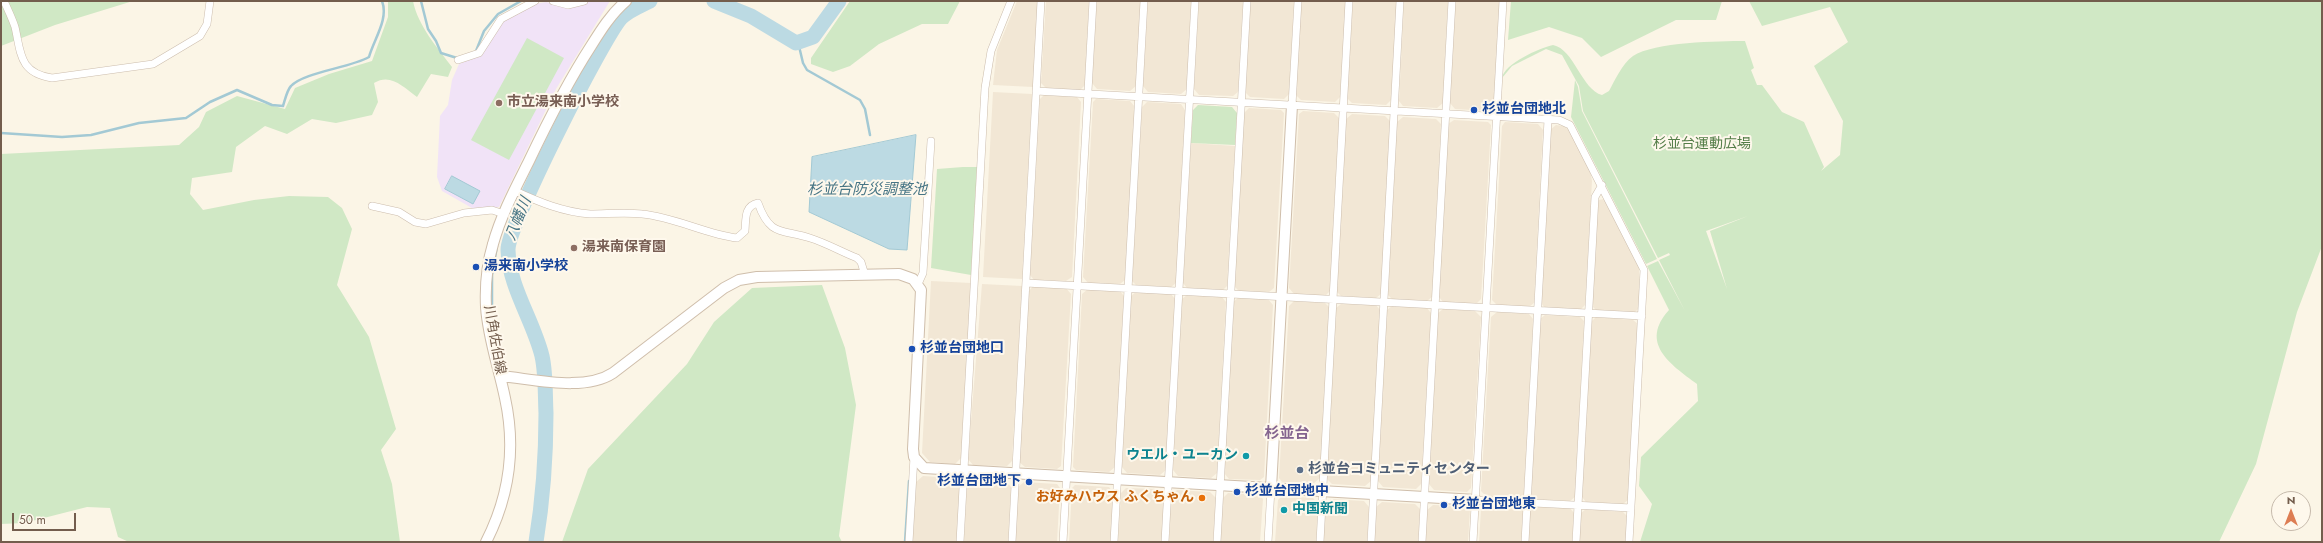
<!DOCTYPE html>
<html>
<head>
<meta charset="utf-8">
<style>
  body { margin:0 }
  #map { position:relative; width:2323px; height:543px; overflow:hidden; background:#fbf5e6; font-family:Jost,sans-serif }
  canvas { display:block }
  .frame { position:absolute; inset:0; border:2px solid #735d4d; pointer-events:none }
  .north { position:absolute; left:2271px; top:491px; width:40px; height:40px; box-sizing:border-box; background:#fef8ec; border:1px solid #c6baac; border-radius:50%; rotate:0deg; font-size:11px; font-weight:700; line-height:16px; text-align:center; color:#735d4d }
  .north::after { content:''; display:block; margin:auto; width:14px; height:18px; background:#dd7d53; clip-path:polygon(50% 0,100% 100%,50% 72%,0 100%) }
  .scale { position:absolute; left:12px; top:513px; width:64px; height:18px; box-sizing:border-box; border:2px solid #735d4d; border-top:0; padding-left:5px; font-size:12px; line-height:14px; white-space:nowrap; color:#735d4d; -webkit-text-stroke:3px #fef8ec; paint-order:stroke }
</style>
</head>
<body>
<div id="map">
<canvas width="2323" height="543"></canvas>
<div class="frame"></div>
<div class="north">N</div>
<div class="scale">50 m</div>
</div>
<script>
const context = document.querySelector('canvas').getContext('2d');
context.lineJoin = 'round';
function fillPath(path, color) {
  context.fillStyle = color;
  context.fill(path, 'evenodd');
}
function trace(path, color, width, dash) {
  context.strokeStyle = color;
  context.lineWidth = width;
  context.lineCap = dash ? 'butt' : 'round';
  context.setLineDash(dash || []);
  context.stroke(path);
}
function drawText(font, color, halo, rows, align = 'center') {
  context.font = font + ' Jost,"Noto Sans JP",sans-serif';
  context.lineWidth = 4;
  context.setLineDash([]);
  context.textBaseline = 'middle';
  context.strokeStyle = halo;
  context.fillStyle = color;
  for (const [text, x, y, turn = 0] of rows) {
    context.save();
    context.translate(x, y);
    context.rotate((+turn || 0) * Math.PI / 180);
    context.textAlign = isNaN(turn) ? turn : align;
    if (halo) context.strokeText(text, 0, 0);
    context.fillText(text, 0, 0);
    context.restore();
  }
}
const residential = new Path2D(`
  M1017,1H1038L1033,87L993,85L997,50Z
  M1046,1H1089L1085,85L1080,90L1046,88L1041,83Z
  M1096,1H1141L1136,86L1130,91L1097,89L1092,83Z
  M1148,1H1191L1187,89L1181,94L1148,92L1143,86Z
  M1199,1H1243L1238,92L1233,96L1199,95L1194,89Z
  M1250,1H1294L1289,94L1284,99L1250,97L1245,92Z
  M1301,1H1346L1340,97L1335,102L1301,100L1296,95Z
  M1353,1H1397L1391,100L1386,105L1352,103L1347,98Z
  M1404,1H1448L1443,103L1437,108L1403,106L1399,101Z
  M1455,1H1500L1494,106L1488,111L1455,109L1450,103Z
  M993,92L1032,94L1022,279L983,277Z
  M1044,95L1077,97L1081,102L1072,277L1066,281L1034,280L1030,275L1040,99Z
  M1096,99L1130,101L1135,107L1125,280L1120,284L1088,283L1083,277L1093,102Z
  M1147,102L1181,104L1185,110L1176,283L1171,287L1136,285L1132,281L1142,107Z
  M1249,108L1281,110L1284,113L1274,288L1269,292L1239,291L1234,286L1244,113Z
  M1303,111L1334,113L1339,118L1330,291L1325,296L1294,294L1289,288L1299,114Z
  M1352,114L1385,116L1390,121L1381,294L1376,298L1341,296L1337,292L1346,119Z
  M1403,117L1436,119L1441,124L1432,297L1427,301L1392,299L1388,295L1397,122Z
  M1454,120L1488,122L1491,125L1481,299L1476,304L1443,302L1439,297L1448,124Z
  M1505,122L1538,124L1543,130L1534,303L1529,307L1497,305L1492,300L1502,126Z
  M1556,125L1563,126L1570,130L1590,169L1592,181L1585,305L1580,310L1545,308L1541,303L1550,130Z
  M1191,143L1235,146L1227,286L1223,290L1187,288L1183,283Z
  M1605,199L1639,266V308L1634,313L1596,310L1592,306L1598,200Z
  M931,281L971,283L961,458L955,464L930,462L922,453Z
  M982,284L1022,286L1012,461L1007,466L973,465L968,459Z
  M1033,286L1066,288L1071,294L1061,466L1057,469L1025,467L1019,462L1029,291Z
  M1088,289L1120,291L1124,296L1115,467L1109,472L1076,470L1073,467L1082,294Z
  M1136,292L1171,294L1175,299L1166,470L1160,475L1127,473L1122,467L1131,296Z
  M1187,295L1222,297L1226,302L1217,473L1211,478L1178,476L1173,470L1182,299Z
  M1238,298L1268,299L1273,305L1264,477L1260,480L1229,479L1224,473L1233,302Z
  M1294,301L1325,303L1329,307L1320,478L1314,483L1282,482L1279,478L1289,306Z
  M1341,304L1376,305L1380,310L1371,481L1365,486L1332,484L1327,479L1336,308Z
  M1392,306L1427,308L1431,313L1421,484L1416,489L1383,487L1378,481L1387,310Z
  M1443,309L1475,311L1481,317L1471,488L1467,492L1434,490L1429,484L1438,313Z
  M1497,312L1529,314L1533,319L1524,494L1519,498L1487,497L1481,491L1491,317Z
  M1545,315L1580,317L1584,321L1575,497L1570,501L1535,499L1531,495L1540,319Z
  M1596,317L1633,320L1638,324L1628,500L1623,504L1586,502L1582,497L1591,322Z
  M923,476L955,478L960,484L957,542H912L916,482Z
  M973,479L1006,481L1011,487L1008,542H964L967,484Z
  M1024,482L1057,484L1060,488L1057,542H1015L1018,487Z
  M1075,485L1109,487L1113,492L1111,542H1069L1072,488Z
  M1126,488L1159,489L1165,495L1162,542H1118L1121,493Z
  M1177,490L1210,492L1216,498L1213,542H1169L1171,496Z
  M1228,493L1259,495L1263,499L1260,542H1220L1223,498Z
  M1282,496L1313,498L1318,504L1316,542H1275L1278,500Z
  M1331,499L1364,501L1369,507L1367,542H1323L1325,504Z
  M1382,502L1415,504L1420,509L1418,542H1374L1376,507Z
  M1486,504L1519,505L1523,510L1521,542H1479L1481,509Z
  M1433,505L1466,506L1470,510L1468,542H1425L1427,510Z
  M1535,506L1570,508L1574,513L1572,542H1528L1530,511Z
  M1586,509L1623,512L1627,516L1626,542H1579L1581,513Z`);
const education = new Path2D(`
  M590,1H610L556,89L499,207L472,208L442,191L437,177L440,116L448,105L452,80L459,64L481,55L502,21L534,4L546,2L573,7Z`);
const green = new Path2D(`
  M1,1H133L55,25L1,46Z
  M388,1H413C418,26 437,47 452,67L448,77L431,74L417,97C403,87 391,73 374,83L378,102L372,115L336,123L312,119L287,134L265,126L236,147L232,172L192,178L190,194L203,210L254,200L289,196L328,197L342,208L352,229L337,285L369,337L396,429L381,450L392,484L400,542H129L118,537L110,508L87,507L24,523L1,524V154L179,145L199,127L206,112L237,96L285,109L295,88L329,74L372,61L388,17Z
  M850,1H960L948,24H922L879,44L850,66L833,72L811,64V58Z
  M1511,1H1722L1716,20H1676L1601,57L1582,38L1549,27L1508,40Z
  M1749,1H2322V246L2297,312L2256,464L2219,542H1640L1652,504L1639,486L1641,457L1698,401L1697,384C1670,364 1639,343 1669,310L1647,266L1658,261L1685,311L1659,260L1670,255L1669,253L1658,258L1583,111L1579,86L1562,55L1546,49L1512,66L1502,78C1504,64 1539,48 1553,45C1574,49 1582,90 1602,95L1609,91C1615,80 1622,64 1633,56C1654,42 1719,41 1745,41L1754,68L1751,70L1757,85H1762L1782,112L1804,122L1824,167L1821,171L1840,155L1843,121L1814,66L1848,42L1830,7L1762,26ZM1748,216L1710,231L1727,289L1706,231Z
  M527,38L564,58L509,160L471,140Z
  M1575,80L1578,87L1582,111L1657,259L1646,264L1571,117Z
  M1198,105L1232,107L1237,113L1235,145L1191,143L1193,110Z
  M963,167H977L971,275L931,268L937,169Z
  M822,285L845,348L856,405L839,536L842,542H562L588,469L687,364L714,322L752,288Z`);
const water = new Path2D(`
  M916,135L907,250L889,249L809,212L812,157Z
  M452,176L480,191L473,204L445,189Z`);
const stream = new Path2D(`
  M421,1L428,29L436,41L441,53L457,58
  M798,42L803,63L807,70L860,100L865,109L870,135
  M476,51L484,31L498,14L521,1
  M1,133L62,137L91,135L139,123L186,118L210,102L237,90L272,105L283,106C285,100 287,90 291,86C304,72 350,68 369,57C374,39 389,19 382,1
  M492,315V275L497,246
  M905,542L909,481`);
const river = new Path2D(`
  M714,1L751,16L796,43L813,37L839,1
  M536,542C543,499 546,457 546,413C545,394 546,374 542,356C533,320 509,287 508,250C507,227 603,38 621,18C629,10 640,6 650,1`);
const street = new Path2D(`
  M4,1C8,10 12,18 15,27C21,53 19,73 52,78L153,64L200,36L207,24L210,1
  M553,1L568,5L584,1
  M458,60L479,53L501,19L535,1
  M1036,91L1559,120L1570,125L1644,270L1629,542
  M1292,105L1298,1
  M515,191C539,202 563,212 590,214C607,214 625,212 642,214C675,217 705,234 737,238L745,231C746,219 744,206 758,203C770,237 782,229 810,238C826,243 842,252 857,258L861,262L865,275
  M372,206L399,212L415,222L426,224L464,213L492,210L504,214
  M1026,283L1642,316
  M918,284L923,273L931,141
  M1476,500L1631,508
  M909,542L914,457
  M960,542L985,88L991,51L1011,1
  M1012,542L1041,1
  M1063,542L1093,1
  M1114,542L1144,1
  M1165,542L1195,1
  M1217,542L1247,1
  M1268,542L1271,488
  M1320,542L1349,1
  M1371,542L1400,1
  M1422,542L1452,1
  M1473,542L1503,1
  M1525,542L1548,120
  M1576,542L1595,197L1602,185`);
const secondary = new Path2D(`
  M500,376C534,379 584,392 613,373L724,288L739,280L757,277L899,274L913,279L921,290L913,449L914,457L924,468L1476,500
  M1271,488L1292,105
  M486,542C509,497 516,448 505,398C499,368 488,338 486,307C485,286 487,264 493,244C501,215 516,187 529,161C548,121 567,83 591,46C601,30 611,14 626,1`);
const markers = [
  [499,103,4,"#8d6e63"],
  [1474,110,4,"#1a4fb4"],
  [574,248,4,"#8d6e63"],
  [476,267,4,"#1a4fb4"],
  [912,349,4,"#1a4fb4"],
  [1246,456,4,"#0f9aa8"],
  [1300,470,4,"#5c6f8a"],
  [1029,482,4,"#1a4fb4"],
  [1237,492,4,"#1a4fb4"],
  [1202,498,4,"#e8710a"],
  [1444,505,4,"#1a4fb4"],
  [1284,510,4,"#0f9aa8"]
];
const educationNames = [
  ["市立湯来南小学校",507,103],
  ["湯来南保育園",582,248]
];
const transitNames = [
  ["杉並台団地北",1482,110],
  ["湯来南小学校",484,267],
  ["杉並台団地口",920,349],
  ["杉並台団地下",1021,482,"right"],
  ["杉並台団地中",1245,492],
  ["杉並台団地東",1452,505]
];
const parkNames = [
  ["杉並台運動広場",1702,145]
];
const streetNames = [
  ["川角佐伯線",494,340,80]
];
const cultureNames = [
  ["ウエル・ユーカン",1238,456],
  ["中国新聞",1292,510,"left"]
];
const serviceNames = [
  ["杉並台コミュニティセンター",1308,470]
];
const foodNames = [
  ["お好みハウス ふくちゃん",1194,498]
];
const waterNames = [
  ["杉並台防災調整池",867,190],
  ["八幡川",519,219,-68]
];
const neighbourhoodNames = [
  ["杉並台",1287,434]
];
fillPath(residential, '#f2e7d5');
fillPath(education, '#f1e3f7');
fillPath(green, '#d0e8c5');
fillPath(water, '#bcdae3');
trace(water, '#a3c9d4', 1);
trace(stream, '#a3c9d4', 2.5);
trace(river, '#bcdae3', 15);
trace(street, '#ccbdad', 8);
trace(secondary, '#cfbeab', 12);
trace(street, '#fff', 7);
trace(secondary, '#fff', 10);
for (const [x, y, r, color] of markers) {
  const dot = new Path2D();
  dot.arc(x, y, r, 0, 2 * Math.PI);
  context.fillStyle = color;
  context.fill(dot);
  trace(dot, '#fef8ec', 1.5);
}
drawText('bold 14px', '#785e54', '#fef8ec', educationNames, 'left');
drawText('bold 14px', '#164399', '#fef8ec', transitNames, 'left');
drawText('14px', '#547d48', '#fef8ec', parkNames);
drawText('14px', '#735d4d', '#fef8ec', streetNames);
drawText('bold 14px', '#0d838f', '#fef8ec', cultureNames, 'right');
drawText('bold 14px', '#4e5e75', '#fef8ec', serviceNames, 'left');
drawText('bold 14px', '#c56008', '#fef8ec', foodNames, 'right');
drawText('italic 15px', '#477585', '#fef8ec', waterNames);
drawText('bold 15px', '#84648f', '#fef8ec', neighbourhoodNames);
</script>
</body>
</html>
